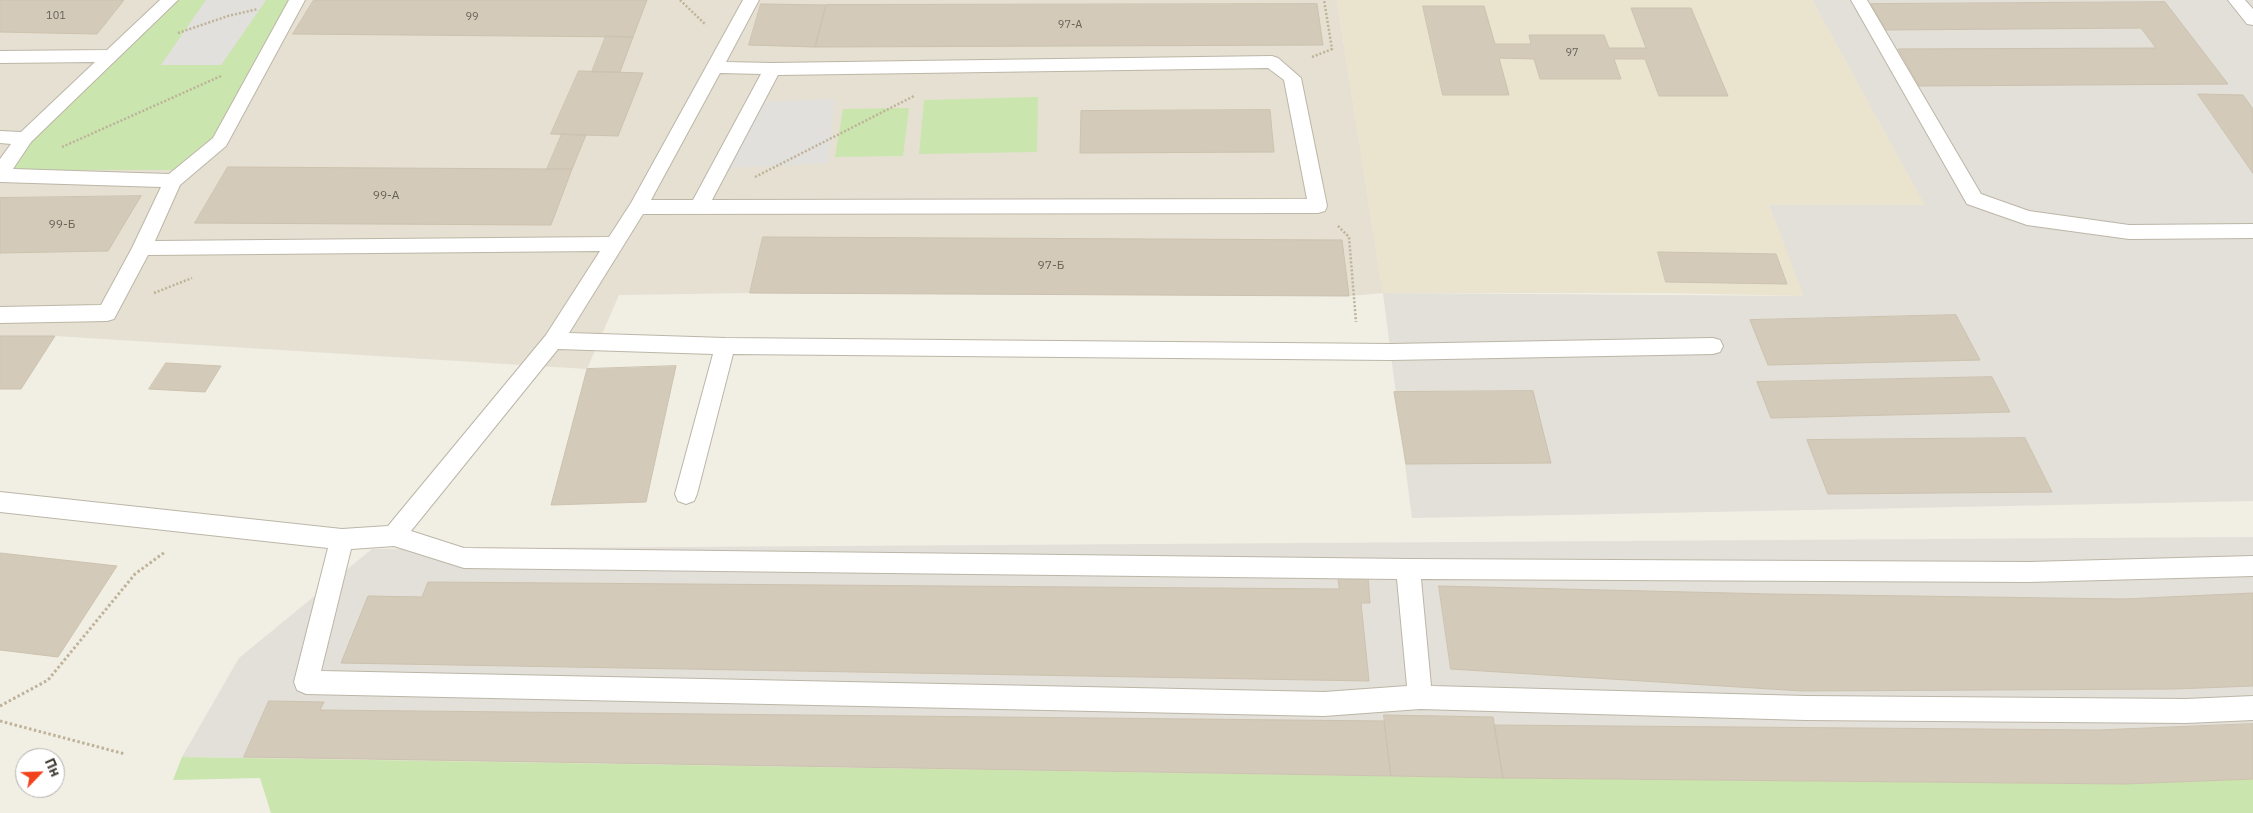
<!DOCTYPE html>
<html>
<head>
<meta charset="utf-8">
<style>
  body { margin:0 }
  #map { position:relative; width:2253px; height:813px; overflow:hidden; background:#f1eee4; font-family:"IBM Plex Sans",sans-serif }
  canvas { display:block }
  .north { position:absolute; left:15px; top:748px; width:50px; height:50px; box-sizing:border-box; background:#fff; border:1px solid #b4b2ae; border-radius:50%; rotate:66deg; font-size:14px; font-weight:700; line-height:20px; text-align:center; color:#433e34 }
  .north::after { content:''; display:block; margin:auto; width:18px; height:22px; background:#f2421b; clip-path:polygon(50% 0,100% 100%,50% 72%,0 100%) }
</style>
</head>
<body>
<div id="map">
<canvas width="2253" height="813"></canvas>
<div class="north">Пн</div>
</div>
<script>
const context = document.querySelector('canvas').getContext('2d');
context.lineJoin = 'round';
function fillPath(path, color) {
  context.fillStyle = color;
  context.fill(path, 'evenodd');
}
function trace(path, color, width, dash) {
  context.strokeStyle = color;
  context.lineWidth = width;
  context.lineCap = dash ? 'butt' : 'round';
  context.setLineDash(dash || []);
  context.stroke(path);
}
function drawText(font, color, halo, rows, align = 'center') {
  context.font = font + ' "IBM Plex Sans",sans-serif';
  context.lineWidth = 4;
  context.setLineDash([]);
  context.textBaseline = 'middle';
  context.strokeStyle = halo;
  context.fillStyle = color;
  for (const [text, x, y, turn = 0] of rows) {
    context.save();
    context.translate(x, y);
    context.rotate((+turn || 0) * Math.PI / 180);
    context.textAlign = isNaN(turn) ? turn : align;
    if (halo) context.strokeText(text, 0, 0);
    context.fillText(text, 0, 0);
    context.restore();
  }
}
const residential = new Path2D(`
  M0,0H1337L1383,293L1349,296L750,293L619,295L587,369L55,336H0Z`);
const industrial = new Path2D(`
  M1812,0H2253V501L1412,518L1383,293L1803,296L1769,205L1924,204Z
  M2253,537V779L2125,784L1503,778L182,757L239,658L372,549Z`);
const education = new Path2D(`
  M1337,0H1812L1925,205H1769L1804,296L1667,293H1383Z`);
const green = new Path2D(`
  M175,0H206L161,65H221L266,0H291L212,140L176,170H9L31,139Z
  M1038,97L1037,152L919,154L924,100Z
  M909,108L903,156L835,157L843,109Z
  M182,757L1503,778L2125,784L2253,779V813H271L260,778L173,780Z`);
const parking = new Path2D(`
  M206,0H266L221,65H161Z
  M835,99L828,163L726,168L761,102Z`);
const building = new Path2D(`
  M0,0H124L97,34L0,32Z
  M314,0H647L633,37L293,34Z
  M2165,2L2228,84L1919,86L1898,49L2156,48L2141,28L1886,30L1871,4Z
  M761,4L826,5L815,47L749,45Z
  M1317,4L1323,45L815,47L826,5Z
  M1423,6H1484L1495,44H1531L1529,35H1604L1609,48H1646L1631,8H1691L1728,96H1659L1645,59H1614L1621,79H1540L1534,59L1499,58L1509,95H1443Z
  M606,36L633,37L620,72H592Z
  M579,71L643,73L618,136L551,134Z
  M2198,94L2243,95L2253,109V173Z
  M1270,110L1274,152L1080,153L1081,111Z
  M562,134L586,135L572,169H547Z
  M228,167L547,169H572L551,225L195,223Z
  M141,196L108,251L0,253V198Z
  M763,237L1342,240L1349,296L750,293Z
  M1658,252L1776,254L1787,284L1666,282Z
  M1956,315L1980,360L1768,365L1750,320Z
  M0,336H55L21,389H0Z
  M166,363L221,366L205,392L149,389Z
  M676,366L646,502L551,505L587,369Z
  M1992,377L2010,412L1771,418L1757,382Z
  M1533,391L1551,463L1406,464L1394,392Z
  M2025,438L2052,492L1828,494L1807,440Z
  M0,553L117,566L58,657L0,650Z
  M1338,576H1368L1370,603H1361L1369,681L341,663L368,596L422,597L428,582L1339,589Z
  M1439,586L1771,594L2124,599L2253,593V686L2175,689L1802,691L1451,669Z
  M269,701L324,702L320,710L1384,721L1391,776L244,757Z
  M1384,715L1493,717L1503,778L1391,776Z
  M2253,724V779L2125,784L1503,778L1494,725L2098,730Z`);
const pathFar1 = new Path2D(`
  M680,0L706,25
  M178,33L228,16L258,9
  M1312,57L1332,49L1324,0
  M62,147L221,76
  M755,177L914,96
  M1338,226L1349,237L1356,322
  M154,293L192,278`);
const path = new Path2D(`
  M0,706L48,680L135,574L165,552
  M0,721L125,754`);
const lane = new Path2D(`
  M160,0H178L31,142L13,169L169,174L213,138L289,0H305L226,146L180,185L155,241L609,237L631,203L743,0H759L726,62L772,63L1272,56L1278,58L1301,78L1327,206L1325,211L1318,213L643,214L569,333L725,338L1391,344L1713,338L1720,340L1723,346L1720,352L1713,354L1391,360L733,354L697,494L694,501L686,504L678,501L675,494L713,354L558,349L411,531L464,548L1408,559L2029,562L2253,556V576L2029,582L1421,579L1431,686L1806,696L2186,699L2253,696V720L2186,723L1806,720L1420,709L1324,716L306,694L297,690L294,682L328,548L0,512V492L342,529L388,526L546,335L600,251L148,255L114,319L107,321L0,323V307L101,305L132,248L161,187L0,182V159L11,144L0,143V131L21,132L95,62L0,63V51L107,50ZM1268,68L1284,80L1307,199L712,200L778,75ZM720,73L761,74L693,200H651ZM394,546L464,568L1397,579L1407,686L1324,692L321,671L351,549Z
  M1851,0H1867L1981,194L2029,211L2129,225L2253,224V238L2129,239L2027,225L1967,204Z
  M2228,0H2245L2253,9V25L2247,24Z`);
const farNumbernames = [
  ["101",56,16],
  ["99",472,17],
  ["97-А",1070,25],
  ["97",1572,53]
];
const numberNames = [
  ["99-А",386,196],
  ["99-Б",62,225],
  ["97-Б",1051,266]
];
fillPath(residential, '#e5e0d2');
fillPath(industrial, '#e3dfd9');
fillPath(education, '#eae3ce');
fillPath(green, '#cae5ae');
fillPath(parking, '#e2e0dd');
fillPath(building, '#d3caba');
trace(building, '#cdc2ae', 1);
trace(lane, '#bcb6a7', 2);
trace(pathFar1, '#beb299', 2.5, [2, 2]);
trace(path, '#beb299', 3, [2.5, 2.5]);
fillPath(lane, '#fff');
drawText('11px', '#676156', null, farNumbernames);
drawText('12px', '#676156', null, numberNames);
</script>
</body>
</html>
